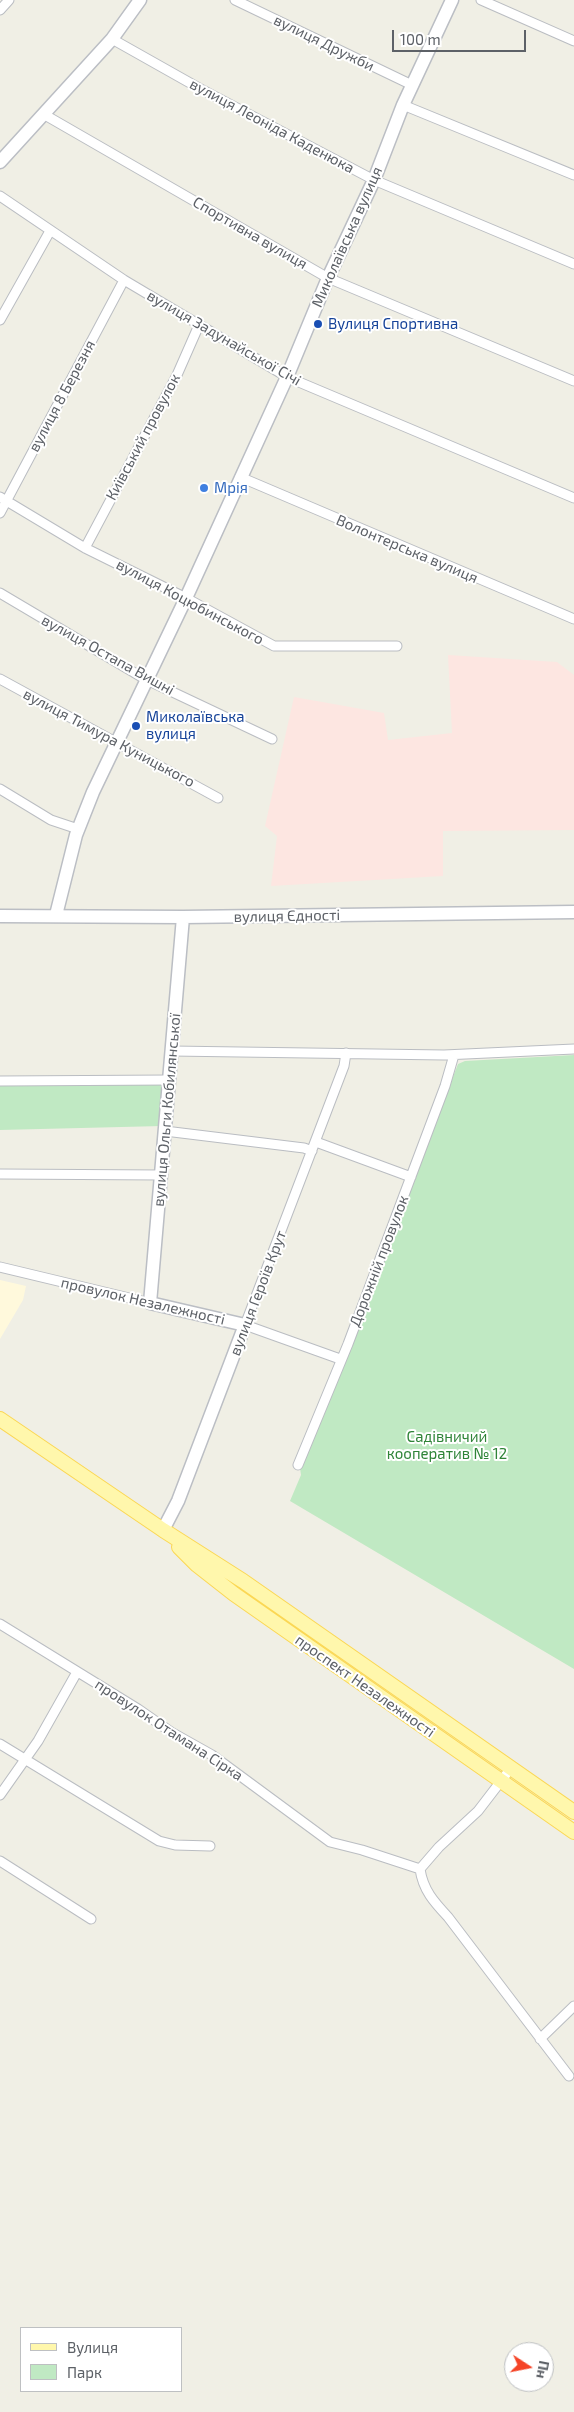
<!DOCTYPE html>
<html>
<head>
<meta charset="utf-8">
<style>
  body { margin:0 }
  #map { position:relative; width:574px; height:2412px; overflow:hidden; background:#f0efe5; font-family:"Exo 2",sans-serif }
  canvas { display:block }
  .legend { position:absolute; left:20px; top:2327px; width:162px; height:65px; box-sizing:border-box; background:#fff; border:1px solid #bec0c2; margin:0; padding:6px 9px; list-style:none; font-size:15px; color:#5d6167 }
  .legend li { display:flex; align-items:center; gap:10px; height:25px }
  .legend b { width:25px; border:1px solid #bec0c2 }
  .north { position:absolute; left:504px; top:2342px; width:50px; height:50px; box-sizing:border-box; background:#fff; border:1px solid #bec0c2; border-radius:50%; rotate:101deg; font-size:14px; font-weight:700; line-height:20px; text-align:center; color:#5d6167 }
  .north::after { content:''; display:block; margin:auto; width:18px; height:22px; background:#f54427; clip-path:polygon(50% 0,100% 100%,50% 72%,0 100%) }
  .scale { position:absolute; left:392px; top:30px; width:134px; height:22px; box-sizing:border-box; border:2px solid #5d6167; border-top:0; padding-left:6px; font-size:15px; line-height:18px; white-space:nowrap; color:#5d6167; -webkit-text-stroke:4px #fff; paint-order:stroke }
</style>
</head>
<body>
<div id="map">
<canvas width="574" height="2412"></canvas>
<ul class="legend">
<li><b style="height:6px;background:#fff7ac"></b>Вулиця</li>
<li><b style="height:14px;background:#c0e9c3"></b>Парк</li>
</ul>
<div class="north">Пн</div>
<div class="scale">100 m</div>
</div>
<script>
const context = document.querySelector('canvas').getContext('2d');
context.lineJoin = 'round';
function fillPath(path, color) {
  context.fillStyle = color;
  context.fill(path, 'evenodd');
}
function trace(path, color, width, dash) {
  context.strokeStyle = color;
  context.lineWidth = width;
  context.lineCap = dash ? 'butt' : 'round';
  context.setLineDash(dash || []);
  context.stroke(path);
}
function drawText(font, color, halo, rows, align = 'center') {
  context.font = font + ' "Exo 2",sans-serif';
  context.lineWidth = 4;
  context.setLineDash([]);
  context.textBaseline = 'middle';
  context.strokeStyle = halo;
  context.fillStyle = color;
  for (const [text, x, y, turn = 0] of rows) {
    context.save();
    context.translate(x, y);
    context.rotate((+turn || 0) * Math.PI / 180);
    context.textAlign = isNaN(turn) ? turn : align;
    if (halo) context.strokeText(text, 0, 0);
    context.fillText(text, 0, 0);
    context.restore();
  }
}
const commercial = new Path2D(`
  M0,1280L26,1286L23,1300L0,1339Z`);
const medical = new Path2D(`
  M448,655L557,662L574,675V830L443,831V876L271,886L277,836L265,826L294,697L384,713L388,740L452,733Z`);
const green = new Path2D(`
  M574,1055V1669L290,1501L301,1475L300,1468L458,1064L465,1061Z
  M164,1081L162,1126L0,1130V1083Z`);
const street = new Path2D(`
  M235,0L412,85
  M481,0L574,41
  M0,10L9,0
  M112,39L199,88L374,180L574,264
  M403,105L574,175
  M45,115L328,278L574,381
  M0,196L124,280L287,377L574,498
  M0,320L50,231
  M240,477L574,619
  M0,497L85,548L186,598L274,646H397
  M0,513L124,280
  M85,548L177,375L199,325
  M0,593L145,679L272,739
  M0,679L218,798
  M0,789L51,820L78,829
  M172,1051L444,1055L574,1049
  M0,1081L170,1080
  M165,1131L304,1148L312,1151
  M316,1142L411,1177
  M0,1174L161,1175
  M0,1267L150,1303
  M340,1359L245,1325L344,1066L346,1053
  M298,1465L348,1344L445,1086L454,1055
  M0,1624L138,1709L171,1732L212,1755L330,1842L362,1850L420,1869
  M0,1744L159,1841L175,1845L210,1846
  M0,1795L38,1741L77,1672
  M0,1861L91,1919
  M420,1869C423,1890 434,1902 448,1917L569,2076
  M420,1869L439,1847L478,1811L511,1768
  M540,2039L574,2006`);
const secondary = new Path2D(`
  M0,162L112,39L140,0
  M56,915L76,835L93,792L186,598L287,377L328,278L374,180L403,105L452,0
  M0,916L183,917L574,912
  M163,1530L178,1501L245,1325L150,1303L183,917`);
const primary = new Path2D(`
  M0,1419L163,1530L243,1581L574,1812
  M179,1547L197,1565L234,1594L574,1832`);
const markers = [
  [318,324,5,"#1a4fb4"],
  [204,488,5,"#3f7fe0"],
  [136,726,5,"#1a4fb4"]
];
const streetNames = [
  ["вулиця Дружби",324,43,26],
  ["вулиця Леоніда Каденюка",272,126,28],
  ["Спортивна вулиця",250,233,30],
  ["Миколаївська вулиця",347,237,-66],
  ["вулиця Задунайської Січі",224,338,30],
  ["вулиця 8 Березня",62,396,-62],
  ["Київський провулок",143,437,-62],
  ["Волонтерська вулиця",407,549,23],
  ["вулиця Коцюбинського",190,602,28],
  ["вулиця Остапа Вишні",108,655,29],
  ["вулиця Тимура Куницького",109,738,28],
  ["вулиця Єдності",287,916,-1],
  ["вулиця Ольги Кобилянської",167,1110,-85],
  ["Дорожній провулок",379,1261,-69],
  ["вулиця Героїв Крут",258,1293,-69],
  ["провулок Незалежності",143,1301,13],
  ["проспект Незалежності",365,1686,35],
  ["провулок Отамана Сірка",169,1730,33]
];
const transitNames = [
  ["Вулиця Спортивна",328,324],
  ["Миколаївська",146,717],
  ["вулиця",146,734]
];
const shopNames = [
  ["Мрія",214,488]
];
const parkNames = [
  ["Садівничий",447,1437],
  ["кооператив № 12",447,1454]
];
fillPath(commercial, '#fff9dc');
fillPath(medical, '#fde6e1');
fillPath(green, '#c0e9c3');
trace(street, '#babdc2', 11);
trace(secondary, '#bbbec4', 15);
trace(primary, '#fbd754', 16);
trace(street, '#fff', 9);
trace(secondary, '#fff', 12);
trace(primary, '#fff7ac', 14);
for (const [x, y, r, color] of markers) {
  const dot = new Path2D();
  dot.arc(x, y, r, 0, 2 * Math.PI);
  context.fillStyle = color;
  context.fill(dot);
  trace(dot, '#fff', 2);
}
drawText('15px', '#5d6167', '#fff', streetNames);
drawText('15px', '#164399', '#fff', transitNames, 'left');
drawText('15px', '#366cbe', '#fff', shopNames, 'left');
drawText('15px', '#2f8438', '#fff', parkNames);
</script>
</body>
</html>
